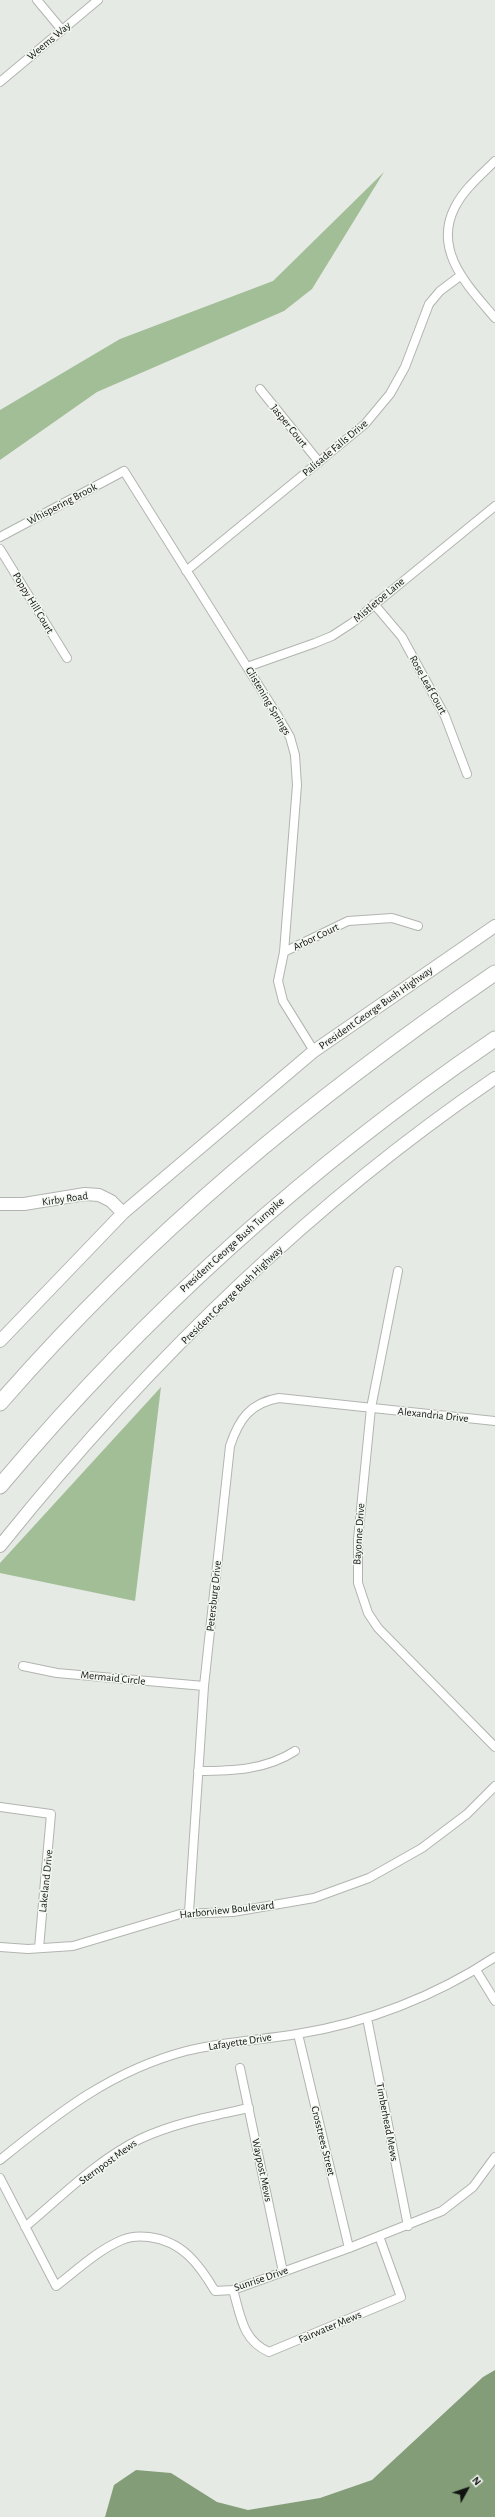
<!DOCTYPE html>
<html>
<head>
<meta charset="utf-8">
<style>
  body { margin:0 }
  #map { position:relative; width:495px; height:2517px; overflow:hidden; background:#e6eae4; font-family:"Alegreya Sans",sans-serif }
  canvas { display:block }
  .north { position:absolute; left:447px; top:2469px; width:40px; height:40px; -webkit-text-stroke:3px #f3f7f1; paint-order:stroke; rotate:50deg; font-size:11px; font-weight:700; line-height:16px; text-align:center; color:#111311 }
  .north::after { content:''; display:block; margin:auto; width:14px; height:18px; background:#111311; clip-path:polygon(50% 0,100% 100%,50% 72%,0 100%) }
</style>
</head>
<body>
<div id="map">
<canvas width="495" height="2517"></canvas>
<div class="north">N</div>
</div>
<script>
const context = document.querySelector('canvas').getContext('2d');
context.lineJoin = 'round';
function fillPath(path, color) {
  context.fillStyle = color;
  context.fill(path, 'evenodd');
}
function trace(path, color, width, dash) {
  context.strokeStyle = color;
  context.lineWidth = width;
  context.lineCap = dash ? 'butt' : 'round';
  context.setLineDash(dash || []);
  context.stroke(path);
}
function drawText(font, color, halo, rows, align = 'center') {
  context.font = font + ' "Alegreya Sans",sans-serif';
  context.lineWidth = 3;
  context.setLineDash([]);
  context.textBaseline = 'middle';
  context.strokeStyle = halo;
  context.fillStyle = color;
  for (const [text, x, y, turn = 0] of rows) {
    context.save();
    context.translate(x, y);
    context.rotate((+turn || 0) * Math.PI / 180);
    context.textAlign = isNaN(turn) ? turn : align;
    if (halo) context.strokeText(text, 0, 0);
    context.fillText(text, 0, 0);
    context.restore();
  }
}
const forest = new Path2D(`
  M384,172L312,289L284,311L97,392L0,460V410L120,339L273,281Z
  M161,1387L135,1601L0,1573V1563Z`);
const water = new Path2D(`
  M495,2370V2517H105L114,2485L136,2470L171,2473L217,2502L248,2510L320,2498L372,2480L483,2377Z`);
const street = new Path2D(`
  M37,0L62,30
  M0,82L98,0
  M495,161C481,175 464,189 455,207C432,251 469,287 495,318
  M260,389L319,462
  M0,537L124,471L279,718L290,737L295,755L297,785L284,952L278,981L283,1001L314,1051
  M0,549L67,658
  M186,571L365,424L390,394L405,367L429,304L440,291L460,276
  M374,604L402,637L445,716L467,774
  M247,667L315,643L332,636L352,623L495,506
  M284,952L348,921L392,918L418,926
  M398,1271L371,1408L358,1539V1583L368,1613L378,1628L495,1747
  M23,1666L57,1673L204,1686
  M198,1771C232,1771 266,1770 295,1751
  M0,1807L51,1814L39,1948
  M189,1912L204,1686L230,1446C239,1419 250,1403 279,1398L495,1421
  M0,1947L28,1949L73,1946L180,1914L233,1912L314,1898L369,1878L422,1848L467,1814L495,1786
  M476,1970L495,2001
  M367,2018L408,2226
  M298,2034L349,2248
  M240,2068L283,2272
  M0,2160C59,2112 111,2071 186,2051C222,2042 260,2040 297,2034C367,2023 436,1996 495,1957
  M0,2178L56,2286C77,2270 98,2250 122,2240C131,2236 140,2236 149,2237C182,2241 199,2264 215,2291L233,2290L349,2248L442,2211L473,2187L495,2157
  M25,2227C61,2197 97,2160 140,2139C174,2123 212,2116 249,2108
  M233,2290C241,2316 242,2340 269,2352L401,2297L379,2236`);
const secondary = new Path2D(`
  M0,1204H24L85,1194L99,1195L111,1201L123,1213
  M0,1341L123,1213L314,1051L495,926
  M0,1546C142,1369 307,1206 495,1078`);
const highway = new Path2D(`
  M0,1403C147,1234 311,1099 495,973
  M0,1486C144,1314 310,1165 495,1039`);
const streetNames = [
  ["Weems Way",49,41,-40],
  ["Jasper Court",289,426,51],
  ["Palisade Falls Drive",335,448,-40],
  ["Whispering Brook",62,504,-28],
  ["Mistletoe Lane",379,600,-40],
  ["Poppy Hill Court",33,603,59],
  ["Rose Leaf Court",428,685,61],
  ["Glistening Springs",268,701,59],
  ["Arbor Court",316,937,-26],
  ["President George Bush Highway",376,1008,-35],
  ["Kirby Road",65,1199,-8],
  ["President George Bush Turnpike",232,1245,-42],
  ["President George Bush Highway",232,1295,-44],
  ["Alexandria Drive",433,1415,6],
  ["Bayonne Drive",359,1534,-86],
  ["Petersburg Drive",214,1596,-84],
  ["Mermaid Circle",113,1678,6],
  ["Lakeland Drive",46,1881,-84],
  ["Harborview Boulevard",227,1910,-6],
  ["Lafayette Drive",240,2042,-9],
  ["Timberhead Mews",387,2122,79],
  ["Crosstrees Street",323,2141,76],
  ["Sternpost Mews",108,2162,-36],
  ["Waypost Mews",262,2170,78],
  ["Sunrise Drive",261,2279,-19],
  ["Fairwater Mews",330,2327,-23]
];
fillPath(forest, '#a2be97');
fillPath(water, '#829d77');
trace(street, '#b1b5b0', 10);
trace(secondary, '#b1b5b0', 14);
trace(highway, '#b1b5b0', 17);
trace(street, '#fff', 8);
trace(secondary, '#fff', 12);
trace(highway, '#fff', 15);
drawText('11px', '#111311', '#f3f7f1', streetNames);
</script>
</body>
</html>
